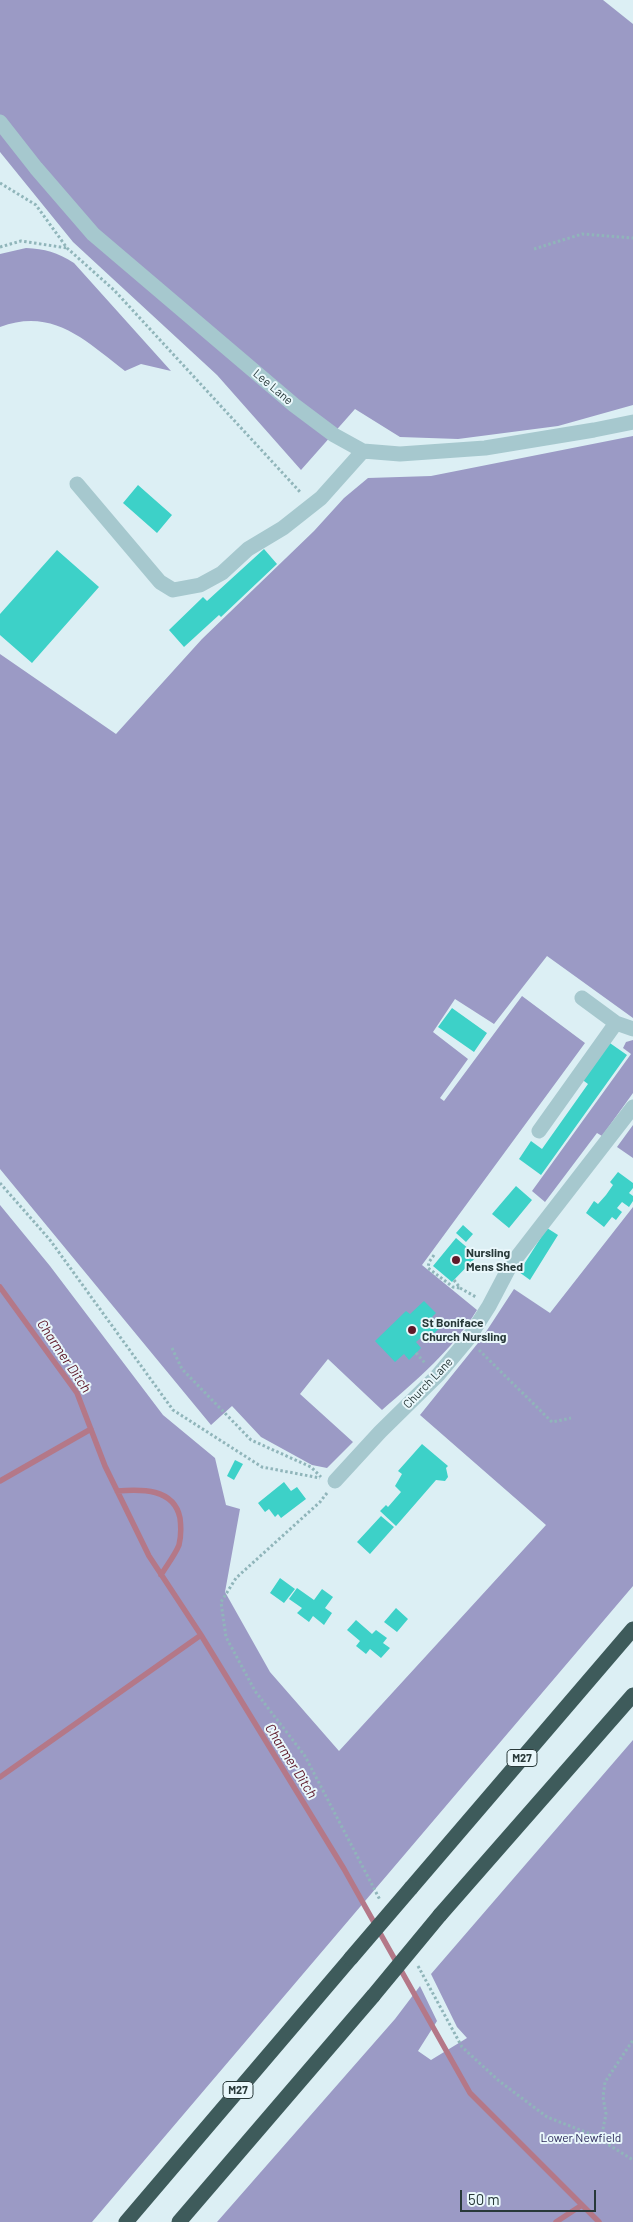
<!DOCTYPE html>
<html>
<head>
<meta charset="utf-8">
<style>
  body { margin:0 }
  #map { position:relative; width:633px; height:2222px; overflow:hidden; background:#dceff4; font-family:Barlow,sans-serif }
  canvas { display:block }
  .scale { position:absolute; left:460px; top:2190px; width:136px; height:22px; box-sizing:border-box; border:2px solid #283939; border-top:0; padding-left:6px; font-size:15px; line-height:18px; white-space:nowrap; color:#283939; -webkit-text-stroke:4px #e9f7fb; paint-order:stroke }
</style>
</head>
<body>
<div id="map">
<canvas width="633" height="2222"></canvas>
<div class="scale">50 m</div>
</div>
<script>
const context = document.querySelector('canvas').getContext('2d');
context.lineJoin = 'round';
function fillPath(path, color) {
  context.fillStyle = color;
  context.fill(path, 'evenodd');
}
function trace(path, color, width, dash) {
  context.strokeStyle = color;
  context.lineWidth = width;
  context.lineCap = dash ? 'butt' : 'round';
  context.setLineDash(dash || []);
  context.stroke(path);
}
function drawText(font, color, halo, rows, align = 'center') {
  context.font = font + ' Barlow,sans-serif';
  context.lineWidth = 4;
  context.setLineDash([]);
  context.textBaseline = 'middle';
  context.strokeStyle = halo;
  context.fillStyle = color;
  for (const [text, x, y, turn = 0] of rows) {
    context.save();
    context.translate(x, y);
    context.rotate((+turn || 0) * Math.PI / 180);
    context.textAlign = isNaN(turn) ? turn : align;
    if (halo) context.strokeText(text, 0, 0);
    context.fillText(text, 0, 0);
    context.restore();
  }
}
const green = new Path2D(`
  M0,0H603L633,24V405L558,426L458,439L400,437L355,409L301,470L217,375L73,242L0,152Z
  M26,248C45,249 57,252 74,263L171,371L141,364L125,371C86,341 53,307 0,327V254Z
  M633,436V1018L547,956L494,1024L455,999L433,1032L468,1059L440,1098L444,1101L522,996L585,1043L422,1265L477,1310C452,1350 417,1380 382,1410L328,1359L300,1394L353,1442L327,1468L312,1465L261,1437L232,1406L211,1425L0,1169V654L116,734L202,639L314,531L344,498L368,478L431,476Z
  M633,1040V1093L602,1136L597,1133L545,1202L532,1191L631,1054L623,1048L626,1042Z
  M633,1125V1158L617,1147Z
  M0,1205L50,1266L163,1415L215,1458L226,1505L240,1509L225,1592L270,1672L339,1751L546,1525L420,1415L482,1338L514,1289L550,1313L633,1207V1586L92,2222H0Z
  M633,1740V2222H217L395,2019L420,1986L437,2021L418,2051L431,2060L467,2038L457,2027L431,1974Z`);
const stream = new Path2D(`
  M0,1287L77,1393L105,1466L149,1556L201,1635L344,1869L470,2093L599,2222
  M0,1481L91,1429
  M117,1491C141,1489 174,1488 180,1518C181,1526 181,1537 179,1545C175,1555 167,1565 161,1575
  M0,1777L201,1635
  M556,2222L582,2205`);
const building = new Path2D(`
  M138,485L172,515L157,533L123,503Z
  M264,549L277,564L221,617L219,615L184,647L169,630L203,597L207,601Z
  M57,550L99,587L32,663L0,635V614Z
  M452,1008L487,1033L474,1052L438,1027Z
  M607,1041L627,1055L541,1175L519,1159L531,1141L542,1149L588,1084L580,1078Z
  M618,1172L633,1183V1188L629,1193L633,1196V1201L629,1207L622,1202L617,1208L622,1212L616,1220L612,1217L604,1227L586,1213L594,1201L598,1204L606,1195L613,1185L610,1182Z
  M516,1186L532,1200L509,1228L492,1214Z
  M463,1225L473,1234L466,1242L456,1233Z
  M547,1228L558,1235L530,1280L519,1272Z
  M456,1238L477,1256L452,1282L433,1266Z
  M424,1301L436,1313L432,1317L441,1327L429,1338L425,1334L416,1342L421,1348L409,1360L404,1354L395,1362L375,1341L406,1311L410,1314Z
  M422,1444L448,1466L446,1468L448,1477L445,1481L436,1480L396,1526L380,1511L386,1505L388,1507L401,1492L395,1486L402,1474L398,1471Z
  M235,1460L243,1464L234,1480L227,1476Z
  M284,1482L291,1491L297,1487L306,1499L281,1518L278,1514L275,1517L269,1509L265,1512L258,1503Z
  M381,1516L394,1527L370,1554L357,1542Z
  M280,1578L295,1589L284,1603L270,1593Z
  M297,1588L314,1600L322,1589L333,1597L325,1608L332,1613L324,1625L313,1616L309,1622L297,1613L302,1608L289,1599Z
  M396,1608L408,1619L397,1632L384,1622Z
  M356,1620L372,1634L376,1630L387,1638L383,1643L390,1648L381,1658L370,1649L366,1654L356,1646L360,1641L347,1630Z`);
const path = new Path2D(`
  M0,183L36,205L67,248L114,290L301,493
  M0,247L21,241L67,248
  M534,249L582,234L633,238
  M0,1183L50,1240L173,1410L262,1467L320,1478
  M434,1255L429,1262L428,1268L453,1287L460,1288
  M454,1280L460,1288L476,1297
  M172,1348L182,1369L251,1440L311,1467L321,1477
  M479,1350L552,1422L571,1418
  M416,1353L426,1364
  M327,1493L320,1502L236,1578L221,1602L226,1637L255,1691L305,1756L380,1900
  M418,1966L462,2047L499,2081L547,2117L593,2135L633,2160
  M601,2139L606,2114L603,2097L605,2082L633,2040`);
const minor = new Path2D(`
  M0,122L36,168L93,234L294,405L334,435L363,451L400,454L485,448L594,430L633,422
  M77,484L160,582L173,590L200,585L222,573L248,549L283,528L321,498L363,451
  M582,998L616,1023
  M539,1131L616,1023L633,1029
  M335,1481L380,1432L438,1375L468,1339L489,1306L510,1266L633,1107`);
const highway = new Path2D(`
  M411,1888L633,1629
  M440,1915L633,1695
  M126,2222L351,1958
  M179,2222L373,1996`);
const highwayBridge = new Path2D(`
  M351,1958L411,1888
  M373,1996L440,1915`);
const markers = [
  [456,1260,5,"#5f192a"],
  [412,1330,5,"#5f192a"]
];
const shields = [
  [522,1758,30],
  [238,2090,30]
];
const shieldNames = [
  ["M27",522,1758],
  ["M27",238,2090]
];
const streetNames = [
  ["Lee Lane",273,387,40],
  ["Church Lane",428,1383,-46]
];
const poiNames = [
  ["Nursling",466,1253],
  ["Mens Shed",466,1267],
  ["St Boniface",422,1323],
  ["Church Nursling",422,1337]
];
const parkNames = [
  ["Lower Newfield",581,2138]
];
const waterNames = [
  ["Charmer Ditch",64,1356,56],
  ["Charmer Ditch",291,1761,58]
];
fillPath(green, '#9b9ac5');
trace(stream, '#b47888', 5.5);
fillPath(building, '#3dd1c8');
trace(path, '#90b5ba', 3, [2.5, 2.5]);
trace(minor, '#a6c8ce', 15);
trace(highway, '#3e5b5b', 15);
trace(highwayBridge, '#3e5b5b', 15);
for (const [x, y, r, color] of markers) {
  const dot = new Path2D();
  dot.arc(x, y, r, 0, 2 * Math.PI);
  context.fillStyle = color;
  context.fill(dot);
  trace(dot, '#e9f7fb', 2);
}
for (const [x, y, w] of shields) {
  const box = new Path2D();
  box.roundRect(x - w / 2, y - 8.5, w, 17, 4);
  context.fillStyle = '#e9f7fb';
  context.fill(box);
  trace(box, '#283939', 1);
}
drawText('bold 11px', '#283939', null, shieldNames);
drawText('12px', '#283939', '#e9f7fb', streetNames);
drawText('bold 12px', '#283939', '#e9f7fb', poiNames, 'left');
drawText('12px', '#2c295a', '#e9f7fb', parkNames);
drawText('italic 14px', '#5f192a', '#e9f7fb', waterNames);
</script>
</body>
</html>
